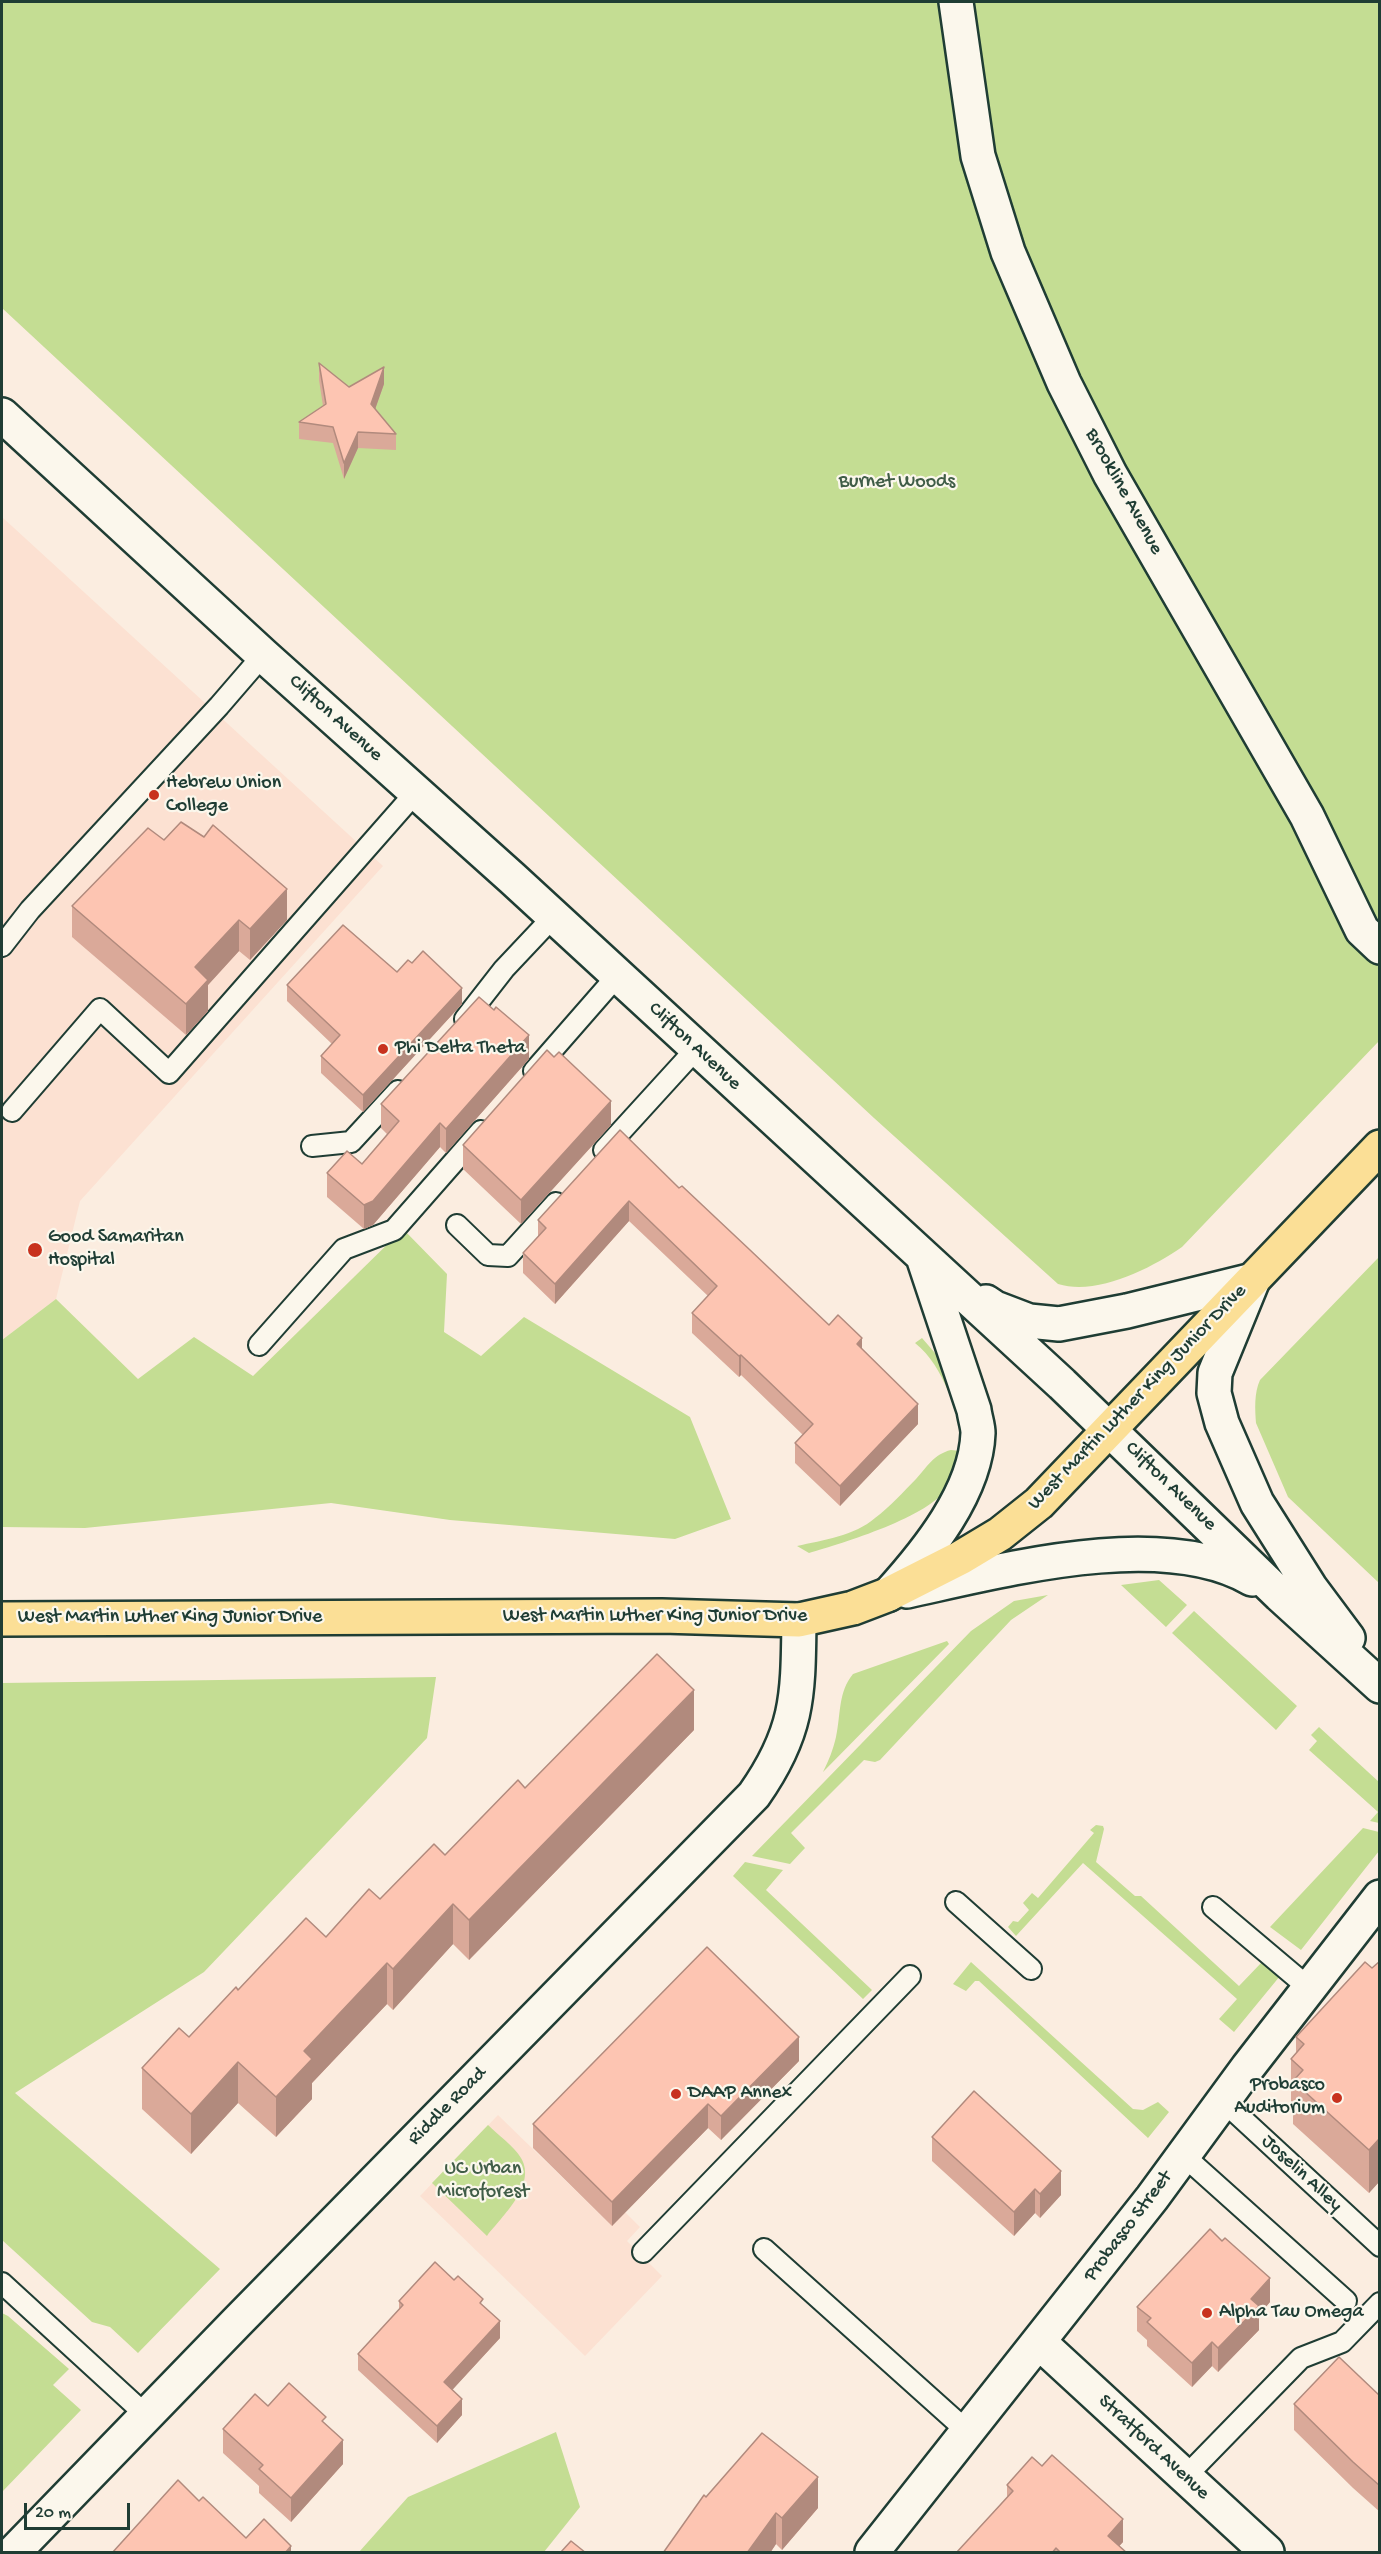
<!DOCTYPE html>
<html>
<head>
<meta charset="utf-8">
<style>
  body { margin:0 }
  #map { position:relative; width:1381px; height:2554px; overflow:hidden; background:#fbede0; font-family:"Gochi Hand",sans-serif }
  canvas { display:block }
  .frame { position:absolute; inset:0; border:3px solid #1f3d34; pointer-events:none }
  .scale { position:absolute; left:24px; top:2503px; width:106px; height:27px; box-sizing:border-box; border:3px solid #1f3d34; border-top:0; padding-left:8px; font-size:18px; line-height:21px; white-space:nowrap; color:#1f3d34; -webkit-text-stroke:4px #fbf7ec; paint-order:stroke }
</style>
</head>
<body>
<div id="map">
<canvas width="1381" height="2554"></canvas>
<div class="frame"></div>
<div class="scale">20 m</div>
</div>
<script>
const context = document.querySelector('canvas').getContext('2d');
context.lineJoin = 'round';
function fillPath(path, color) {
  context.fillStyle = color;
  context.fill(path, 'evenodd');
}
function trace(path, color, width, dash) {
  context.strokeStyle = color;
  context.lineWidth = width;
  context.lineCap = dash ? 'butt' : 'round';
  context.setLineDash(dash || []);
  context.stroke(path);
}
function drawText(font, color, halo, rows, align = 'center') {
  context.font = font + ' "Gochi Hand",sans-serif';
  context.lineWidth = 4.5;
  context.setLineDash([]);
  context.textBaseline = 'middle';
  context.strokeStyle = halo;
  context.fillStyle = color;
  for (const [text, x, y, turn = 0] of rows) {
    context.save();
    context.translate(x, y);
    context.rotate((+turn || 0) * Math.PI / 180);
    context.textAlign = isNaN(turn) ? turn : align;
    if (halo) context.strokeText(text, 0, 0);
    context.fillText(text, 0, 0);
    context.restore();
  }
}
const built = new Path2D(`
  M2,517L383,866L80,1201L56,1299L2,1340Z
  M498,2115L612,2226L625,2212L640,2227L627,2241L662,2276L585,2356L420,2196Z`);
const green = new Path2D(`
  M2,2H1379V1041L1182,1247C1150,1269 1097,1296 1058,1284L874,1118L2,308Z
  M403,1229L447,1274L444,1332L481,1356L524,1317L690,1417L731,1519L675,1539L450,1520L331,1503L85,1528L2,1527V1340L56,1299L138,1379L194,1337L253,1376Z
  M1379,1257V1583L1288,1497L1256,1423C1255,1409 1254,1393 1260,1380Z
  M922,1338L941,1360L960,1417C952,1411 953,1400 948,1391C940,1372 931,1356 915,1343Z
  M951,1450L960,1451C956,1462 954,1477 949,1486C930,1517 843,1543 809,1553L797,1546C823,1540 854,1536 875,1518C890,1507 903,1492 916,1479C927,1467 934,1454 951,1450Z
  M1159,1580L1187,1605L1166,1627L1121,1585Z
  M1048,1595L1011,1620L880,1760L875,1762L864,1760L791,1833L805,1848L790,1864L752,1856L971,1631L1014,1601Z
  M1194,1611L1297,1706L1276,1730L1172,1633Z
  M947,1641L949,1644L823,1772C829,1760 833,1750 836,1737C841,1714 838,1692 853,1674Z
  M436,1677L427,1738L204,1972L15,2093L220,2269L138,2353L110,2327L92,2322L2,2240V1683Z
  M1319,1727L1379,1782V1823L1370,1821L1378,1812L1309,1750L1317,1741L1311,1735Z
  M1096,1825L1103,1826L1104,1829L1096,1862L1135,1896H1141L1239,1986L1262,1962L1280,1976L1234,2032L1219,2019L1237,1999L1083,1863L1016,1936L1008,1927L1013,1921L1018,1922L1029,1910L1023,1903L1032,1893L1038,1898L1094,1833L1090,1830Z
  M1363,1828L1379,1832V1851L1301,1950L1270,1927Z
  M745,1862L783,1870L766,1890L872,1990L863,1999L733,1876Z
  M971,1962L1133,2109L1143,2110L1158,2102L1169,2112L1148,2138L979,1981H975L966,1991L953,1984Z
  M488,2125C498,2135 514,2146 521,2158C537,2185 502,2216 487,2236L432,2183Z
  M2,2313L8,2316L69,2369L53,2385L81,2410L2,2492Z
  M556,2432L580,2507L544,2552H359L408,2497Z`);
const lane = new Path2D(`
  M2,946L30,910L219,706L263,655
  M465,1019L504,969L553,917
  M534,1071L617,976
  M12,1111L100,1009L169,1073L416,792
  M312,1146L351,1142L398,1091
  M604,1150L696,1049
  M457,1225L488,1255L508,1256L556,1203
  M259,1345L344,1249L394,1230L481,1131
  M956,1902L1031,1969
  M1213,1907L1309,1988
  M1223,2101L1380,2246
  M1183,2155L1346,2301
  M764,2249L968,2432
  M643,2252L910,1976
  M2,2283L147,2416
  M1185,2477L1301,2358L1342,2342L1380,2303`);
const street = new Path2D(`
  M956,2L978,156L1008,252L1064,383L1110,474L1307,816L1362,930L1380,947
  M1040,2343L1267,2552
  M14,2552L236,2323L754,1795C799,1731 798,1695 799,1620
  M872,2552L1152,2198L1248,2067L1380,1897`);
const secondary = new Path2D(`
  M2,415L263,655L512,878L1062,1384L1280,1595L1380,1686
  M1253,1280L1215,1373L1214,1393L1222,1423L1257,1503L1310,1587L1348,1638
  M986,1302L995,1308L1029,1321L1059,1324L1127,1311L1253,1280
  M907,1591C1004,1570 1162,1527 1252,1579
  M889,1594C927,1552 976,1492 978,1433C978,1426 975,1418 974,1410L924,1260`);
const primary = new Path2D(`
  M2,1619L662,1616L799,1620L853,1608L887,1595L960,1558L1000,1534L1039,1503L1380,1147`);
const wall = new Path2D(`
  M319,363L349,387L384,384L375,409L396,434V450L358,448L344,479L333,443L299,439V422L323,406L319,380Z
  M164,840L287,920L250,960L239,951L208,985V1011L186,1035L72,937V906Z
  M397,972L462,1004L363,1112L321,1073V1056L332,1044L287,1001V985Z
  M529,1059L446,1153L440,1147L373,1225L364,1229L327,1197V1173L362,1164L387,1134L381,1128V1104Z
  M611,1125L521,1224L463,1169V1145Z
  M679,1188L829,1325L862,1349L918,1424L840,1506L795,1463V1443L803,1435L741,1375L739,1377L692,1333V1313L708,1296L629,1221L555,1304L523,1273V1253L538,1237V1220Z
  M694,1730L469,1960L453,1944L393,2010L387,2004L312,2083V2099L276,2137L238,2103L191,2154L142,2109V2068L189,2037L238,1990L326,1937L380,1899L445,1855L525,1788Z
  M1380,1961V2183L1379,2182L1369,2193L1293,2124V2104L1291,2102V2059L1296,2053V2037Z
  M799,2061L721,2140L708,2128L612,2226L533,2148V2124Z
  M932,2137L1061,2195L1040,2218L1035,2213L1014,2236L932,2161Z
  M399,2301L483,2307L500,2338L452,2390L462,2415L437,2443L358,2370V2354L399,2310Z
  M1270,2302L1259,2315V2330L1218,2372L1212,2366L1192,2387L1147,2346V2340L1137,2331V2307Z
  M1380,2396V2512L1353,2488L1294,2430V2404Z
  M268,2406L326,2424L343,2464L291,2522L259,2493V2486L223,2453V2429Z
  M1007,2485L1123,2542L1119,2546L1127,2553H956L1007,2497Z
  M706,2497L818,2508L782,2550L776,2544L770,2553H663Z`);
const shadedWall = new Path2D(`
  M384,367V384L371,421V404Z
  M358,432V448L344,479V463Z
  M287,889V920L250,960V929Z
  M239,920V951L208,985V1011L186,1035V1004L195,967Z
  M462,988V1004L363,1112V1095Z
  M529,1035V1059L446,1153V1129Z
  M611,1101V1125L521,1224V1200Z
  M440,1123V1147L373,1225L364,1229V1205Z
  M629,1201V1221L555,1304V1284Z
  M862,1338V1359L857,1344Z
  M741,1355V1375L739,1377V1356Z
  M918,1404V1424L840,1506V1486Z
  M694,1690V1730L469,1960V1920Z
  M453,1904V1944L393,2010V1969Z
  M387,1963V2004L312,2083V2099L276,2137V2097L304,2051Z
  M799,2037V2061L721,2140V2116Z
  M238,2062V2103L191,2154V2114Z
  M708,2104V2128L612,2226V2202Z
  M1379,2139V2182L1369,2193V2150Z
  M1061,2171V2195L1040,2218V2194Z
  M1035,2189V2213L1014,2236V2212Z
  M1270,2278V2302L1259,2315V2330L1218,2372V2348L1251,2299Z
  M500,2321V2338L444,2399V2382Z
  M1212,2342V2366L1192,2387V2363Z
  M462,2399V2415L437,2443V2426Z
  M343,2440V2464L291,2522V2498Z
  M818,2477V2508L782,2550V2518Z
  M776,2513V2544L770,2553H747Z
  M1123,2519V2542L1113,2553L1108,2536Z
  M291,2546V2553H285Z`);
const building = new Path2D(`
  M319,363L349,387L384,367L371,404L396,434L358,432L344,463L333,427L299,422L326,404Z
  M181,822L204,837L213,825L287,889L250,929L239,920L195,967L208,980L186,1004L72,906L148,828L164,840Z
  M343,925L397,972L408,960L412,963L423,951L462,988L363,1095L321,1056L340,1035L287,985Z
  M479,997L494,1010L496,1007L529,1035L446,1129L440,1123L373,1201L364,1205L327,1173L347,1151L362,1164L399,1121L381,1104Z
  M547,1050L554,1057L559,1052L611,1101L521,1200L463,1145Z
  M620,1130L679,1188L682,1186L750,1250L829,1325L838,1315L862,1338L857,1344L918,1404L840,1486L795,1443L813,1424L741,1355L739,1356L692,1313L717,1286L629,1201L555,1284L523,1253L546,1228L538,1220Z
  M657,1654L694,1690L469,1920L453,1904L393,1969L387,1963L304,2051L312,2059L276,2097L238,2062L191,2114L142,2068L179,2028L189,2037L236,1987L238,1990L306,1918L326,1937L369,1889L380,1899L434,1844L445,1855L518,1780L525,1788Z
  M707,1947L799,2037L721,2116L708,2104L612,2202L533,2124Z
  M1380,1961V2140L1379,2139L1369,2150L1293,2081L1303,2070L1291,2059L1304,2044L1296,2037L1365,1962L1372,1968Z
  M974,2091L1061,2171L1040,2194L1035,2189L1014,2212L932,2137Z
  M1210,2229L1222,2241L1225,2238L1270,2278L1251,2299L1259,2306L1218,2348L1212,2342L1192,2363L1147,2322L1151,2318L1137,2307Z
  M435,2262L454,2280L458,2276L483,2299L480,2303L500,2321L444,2382L462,2399L437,2426L358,2354L403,2305L399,2301Z
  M1339,2357L1380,2396V2486L1353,2462L1294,2404Z
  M289,2383L326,2417L322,2421L343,2440L291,2498L259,2469L263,2465L223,2429L255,2394L268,2406Z
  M762,2433L818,2477L782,2518L776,2513L747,2553H663L704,2495L706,2497Z
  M1052,2455L1123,2519L1108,2536L1127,2553H1061L1056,2548L1052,2553H956L1013,2491L1007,2485L1032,2457L1042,2466Z
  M178,2480L199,2501L203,2497L246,2538L264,2519L291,2546L285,2553H112Z
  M571,2541L586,2553H560Z`);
const markers = [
  [154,795,6,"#c8321e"],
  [383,1049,6,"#c8321e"],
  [35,1250,8,"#c8321e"],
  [676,2094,6,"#c8321e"],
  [1337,2098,6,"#c8321e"],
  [1207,2313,6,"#c8321e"]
];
const parkNames = [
  ["Burnet Woods",897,483],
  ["UC Urban",483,2170],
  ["Microforest",483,2193]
];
const streetNames = [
  ["Brookline Avenue",1123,492,61],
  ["Clifton Avenue",335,719,42],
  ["Clifton Avenue",694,1047,43],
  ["West Martin Luther King Junior Drive",1138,1398,-46],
  ["Clifton Avenue",1170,1487,44],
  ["West Martin Luther King Junior Drive",655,1617],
  ["West Martin Luther King Junior Drive",170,1618],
  ["Riddle Road",448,2107,-45],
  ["Joselin Alley",1301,2174,43],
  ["Probasco Street",1129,2227,-53],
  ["Stratford Avenue",1153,2448,43]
];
const poiNames = [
  ["Hebrew Union",166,784],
  ["College",166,807],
  ["Phi Delta Theta",395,1049],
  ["Good Samaritan",48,1238],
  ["Hospital",48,1261],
  ["Probasco",1325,2086,"right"],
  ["Auditorium",1325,2109,"right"],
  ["DAAP Annex",688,2094],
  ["Alpha Tau Omega",1219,2313]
];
fillPath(built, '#fce1d2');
fillPath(green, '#c4dd93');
trace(lane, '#1f3d34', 24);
trace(street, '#1f3d34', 38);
trace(secondary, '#1f3d34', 38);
trace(primary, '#1f3d34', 38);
trace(lane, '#fbf7ec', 20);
trace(street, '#fbf7ec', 33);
trace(secondary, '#fbf7ec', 33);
trace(primary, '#fbdf96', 33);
fillPath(wall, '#daa999');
fillPath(shadedWall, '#b18a7d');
fillPath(building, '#fdc5b2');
trace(building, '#b18a7d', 1.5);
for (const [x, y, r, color] of markers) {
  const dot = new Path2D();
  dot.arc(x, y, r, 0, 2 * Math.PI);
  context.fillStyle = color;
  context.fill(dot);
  trace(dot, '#fbf7ec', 2);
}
drawText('20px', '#405d47', '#fbf7ec', parkNames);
drawText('20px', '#1f3d34', '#fbf7ec', streetNames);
drawText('20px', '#1f3d34', '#fbf7ec', poiNames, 'left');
</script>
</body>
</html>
